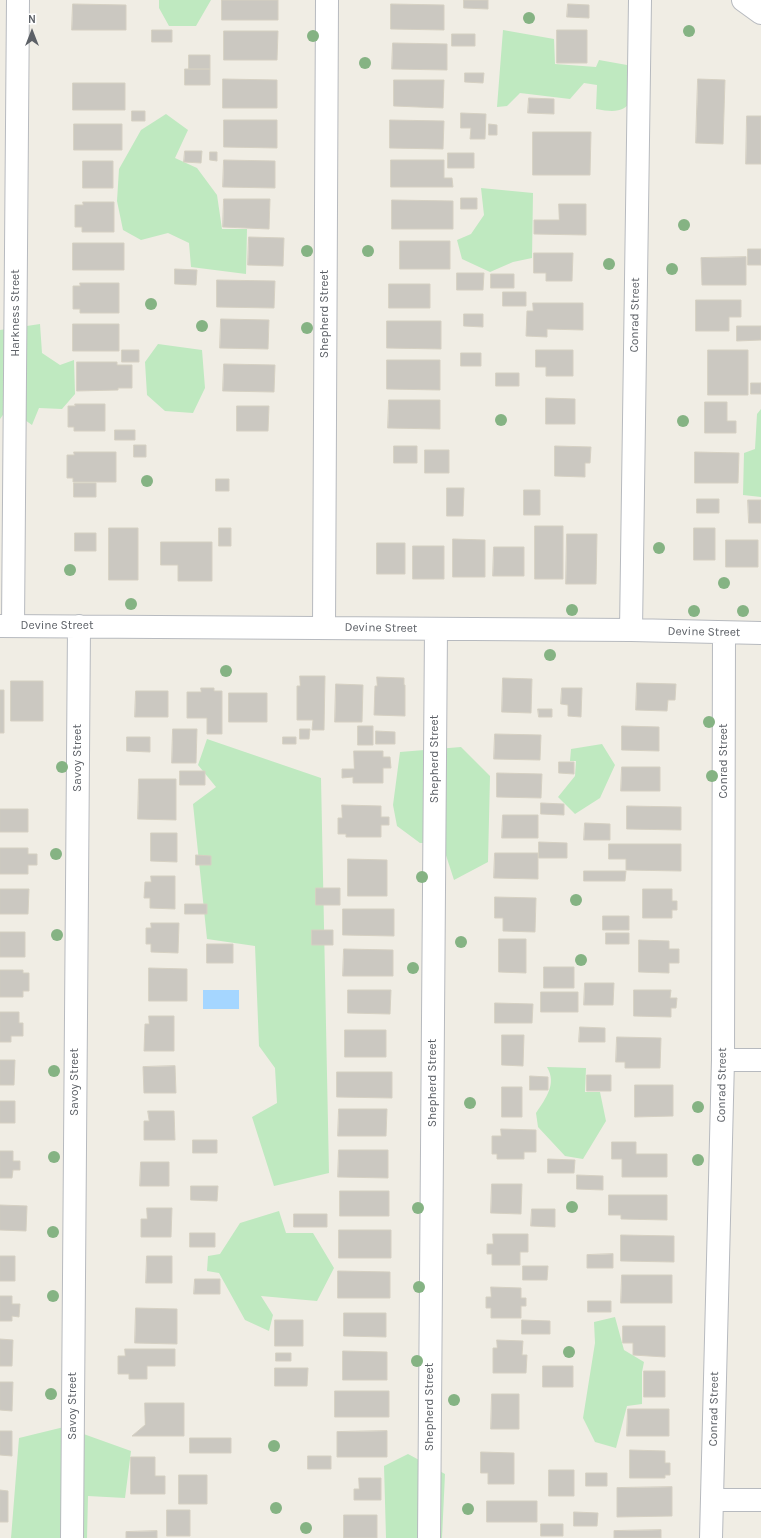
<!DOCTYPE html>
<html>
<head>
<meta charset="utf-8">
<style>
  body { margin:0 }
  #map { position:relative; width:761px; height:1538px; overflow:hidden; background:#f0ede4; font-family:Karla,sans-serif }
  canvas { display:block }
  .north { position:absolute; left:12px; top:12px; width:40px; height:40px; -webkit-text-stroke:3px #fff; paint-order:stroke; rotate:0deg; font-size:11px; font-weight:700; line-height:16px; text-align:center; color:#5c6066 }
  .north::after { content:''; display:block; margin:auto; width:14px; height:18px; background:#5c6066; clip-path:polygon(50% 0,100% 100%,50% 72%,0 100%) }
</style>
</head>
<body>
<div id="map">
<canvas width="761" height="1538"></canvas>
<div class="north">N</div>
</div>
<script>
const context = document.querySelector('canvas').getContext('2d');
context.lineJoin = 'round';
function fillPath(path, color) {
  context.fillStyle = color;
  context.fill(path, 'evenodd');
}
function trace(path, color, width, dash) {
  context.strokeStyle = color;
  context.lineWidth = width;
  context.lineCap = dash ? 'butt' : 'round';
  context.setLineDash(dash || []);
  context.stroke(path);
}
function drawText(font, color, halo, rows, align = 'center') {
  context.font = font + ' Karla,sans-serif';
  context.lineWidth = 3.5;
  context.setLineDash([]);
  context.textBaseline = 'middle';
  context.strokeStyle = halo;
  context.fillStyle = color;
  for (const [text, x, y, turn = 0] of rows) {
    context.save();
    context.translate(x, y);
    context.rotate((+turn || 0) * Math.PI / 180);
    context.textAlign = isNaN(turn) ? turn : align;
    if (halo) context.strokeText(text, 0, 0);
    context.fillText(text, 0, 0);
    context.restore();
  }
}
const green = new Path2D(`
  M159,0H211L196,26H169L159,8Z
  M503,30L554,39L555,64L596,67L599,60L627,65L635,74C633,104 630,116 596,109L597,85L584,83L570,99L520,93L507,106L497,107Z
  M166,114L188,130L175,158L197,168L217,195L222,229H247L246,274L191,267L189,243L168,233L141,240L123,230L117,201L119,169L141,130Z
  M481,188L533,193L532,258L513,262L490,272L462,259L457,240L471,234L484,215Z
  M40,324L42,353L60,365L74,360L75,394L62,409L39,408L32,425L8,408L0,419V330Z
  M158,344L202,350L205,388L193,413L165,411L147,395L145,362Z
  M761,409V497L743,495L744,453L755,449L757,414Z
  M207,739L321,778L329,1173L274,1186L252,1117L277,1103L275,1068L259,1046L255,946L207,939L193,804L216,787L198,765Z
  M602,744L615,765L600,798L575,814L558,797L575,776L576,761H570L571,749Z
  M461,747L490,776L488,862L454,880L442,843H420L397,826L393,805L400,752Z
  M547,1067L586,1068L585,1092H600L606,1121L583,1159L565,1156L538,1127L536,1113C546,1098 557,1084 547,1067Z
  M279,1211L286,1233H313L334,1268L317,1301L261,1296L273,1315L269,1331L245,1320L219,1273L207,1271L208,1256L220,1254L240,1223Z
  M615,1317L624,1350L644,1362L642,1372V1404L627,1406L616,1448L595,1442L583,1418L595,1343L594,1322Z
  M64,1427L131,1451L125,1498L88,1496L87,1538H11L19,1438Z
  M408,1454L445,1474L442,1538H386L384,1466Z`);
const water = new Path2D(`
  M203,990H239V1009H203Z`);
const building = new Path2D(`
  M222,0H278V20H222Z
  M464,0H488V9L464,8Z
  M73,4L126,5V30H72Z
  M391,4L444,5V30L391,29Z
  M568,4L589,5V18L567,17Z
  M152,30H172V42H152Z
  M557,30H587V63H557Z
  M224,31H278L277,60H224Z
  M452,34H475V46H452Z
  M393,43L447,44V70L392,69Z
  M189,55H210V69H189Z
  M185,69H210V85H185Z
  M465,73H484L483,83L465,82Z
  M223,79L277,80V108H223Z
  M698,79L725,80L723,144L696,143Z
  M394,80H444L443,108L394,106Z
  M73,83H125V110H73Z
  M529,98L554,99V114L528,113Z
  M132,111H145V121H132Z
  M461,113L486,114L485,139H470L471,128H461Z
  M747,116H761V164H746Z
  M224,120H277V148L224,147Z
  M390,120L444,121L443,149L390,148Z
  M74,124H122V150H74Z
  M489,124L497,125V135H489Z
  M533,132H591L590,175H533Z
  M185,151H202L201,163L184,162Z
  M210,152H217V161L210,160Z
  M448,153H474V168H448Z
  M224,160L275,161V188L223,187Z
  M391,160H444V178H452L453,187H391Z
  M83,161H113V188H83Z
  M461,198H477V209H461Z
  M224,199H270L269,229L223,227Z
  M392,200L453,201V229H392Z
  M83,202H114V232H82V227H75V205H83Z
  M559,204H586V235L534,234V220H559Z
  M249,237L284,238L283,266L248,265Z
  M400,241H450V269H400Z
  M73,243H124V270H73Z
  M748,249H761V265H748Z
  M534,253H573L572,281H546V273H534Z
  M746,257V285H702L701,258Z
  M175,269L197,270L196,285L175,284Z
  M457,273H484L483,290H457Z
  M491,274H514V288H491Z
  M217,280L275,281L274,308L217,307Z
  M80,283H119V313H80V309H73V286H80Z
  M389,284H430V308H389Z
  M503,292H526V306H503Z
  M696,300H741V317H729V331H696Z
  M533,303H583V330L547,329V337L526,336L527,311H533Z
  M464,314H483V327L464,326Z
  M221,319L269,320L268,349L220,348Z
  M387,321H441V349L387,348Z
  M73,324H119V351H73Z
  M737,326H761V340L737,341Z
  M122,350H139V362H122Z
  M536,350H573V376H546V367H536Z
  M708,350H748V395H708Z
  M461,353H481V366H461Z
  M387,360H440V390L387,389Z
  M77,362H117V365H132V388H118V390L77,391Z
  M224,364L275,365L274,392L223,391Z
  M496,373H519V386H496Z
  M751,383H761V394H751Z
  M546,398L575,399V424H546Z
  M389,400H440V429L388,428Z
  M705,402H727V421H736V433H705Z
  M75,404H105V431H74V427H68V406H75Z
  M237,406H269L268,431H237Z
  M115,430H135V440H115Z
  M134,445H146V457H134Z
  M394,446H417V463H394Z
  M555,446L591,447L590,463H585V477L555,476Z
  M425,450H449V473H425Z
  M74,452H116V482H73V478H67V455H74Z
  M695,452L739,453L738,483H695Z
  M216,479H229V491H216Z
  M74,483H96V497H74Z
  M447,488H464L463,516H447Z
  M524,490H540V515H524Z
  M697,499H719V513H697Z
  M748,500H761V523H749Z
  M535,526H563V579H535Z
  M109,528H138V580H109Z
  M219,528H231V546H219Z
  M694,528H715V560H694Z
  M75,533H96V551H75Z
  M567,534H597L596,584H566Z
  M453,539L485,540V577H453Z
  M726,540H758V567H726Z
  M161,542H212V581H178V565H161Z
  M377,543H405V574H377Z
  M413,546H444V579H413Z
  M494,547H524V576H493Z
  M300,676H325L324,730H312L313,720H297V686H300Z
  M377,677L404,678V685H405V716L374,715L375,686H377Z
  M503,678L532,679L531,713L502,712Z
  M11,681H43V721H11Z
  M637,683L676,684L675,700H668L667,711L636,710Z
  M336,684L363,685L362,722H335Z
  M201,688H214V691H222V734H207V718H187V692H201Z
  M562,688H582L581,717L568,716V705L561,704Z
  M0,690H4V733H0Z
  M136,691H168V717H135Z
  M229,693H267V722H229Z
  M538,709H552V717H539Z
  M358,726H373V745H358Z
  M622,726L659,727V751L622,750Z
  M173,729H197L196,763H172Z
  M300,729H310L309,739H300Z
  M376,731L395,732V744H376Z
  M495,734L541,735L540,760L494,759Z
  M127,737H150V752L127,751Z
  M283,737H296V744H283Z
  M354,751H383V757H390L391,768H383V783H353V777L342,778V769H354Z
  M559,762H574V774L559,773Z
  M622,767H660V791H621Z
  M180,771H205V785H180Z
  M497,773L542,774L541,798L497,797Z
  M139,779H176V820L138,819Z
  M541,803L564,804V815L541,814Z
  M342,805L381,806V817H389V825H381V837H346V834H338V818H342Z
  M627,806L681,807V830L627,829Z
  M0,809H28V832H0Z
  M503,815H538V838H502Z
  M585,823L610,824V840H584Z
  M151,833H177V862L151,861Z
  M539,842L567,843V858H539Z
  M609,844H681V871L626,870V859H609Z
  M0,848H28V854H37V865H28V874H0Z
  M495,853H538V879L494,878Z
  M196,855L211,856V865H196Z
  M348,859L387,860V896H348Z
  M584,871H626L625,881H584Z
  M151,876H175V909L150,908V898H144L145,882H151Z
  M316,888H340V905H316Z
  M0,889H29L28,914H0Z
  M643,889H672V901H677V910H672V918H643Z
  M495,897L536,898L535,932L503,931V918H495Z
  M185,904H207V914H185Z
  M343,909H394V936L343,935Z
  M603,916H629V930H603Z
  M151,923H179L178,953L151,952V944H146V928H151Z
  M312,930H333V945H312Z
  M0,932H25V957H0Z
  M606,933H629V944H606Z
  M499,939H526V973L499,972Z
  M639,940L669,941V949H679V963H669V973L639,972Z
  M207,944H233V963H207Z
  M344,949L393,950V976H343Z
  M544,967H574V988H544Z
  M149,968L187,969V1001H149Z
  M0,970H23V973H29V991H23V997H0Z
  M585,983H614L613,1005H584Z
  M348,990H391L390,1014L348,1013Z
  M634,990H671L670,998H677L676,1008H671V1017L634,1016Z
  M541,992H578V1012H541Z
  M495,1003L533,1004L532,1023H495Z
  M0,1012H19V1023H23V1036H11V1042H0Z
  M149,1016H174V1051H144L145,1024H149Z
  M580,1027L605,1028V1042H579Z
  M345,1030H386V1057H345Z
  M502,1035H524L523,1066L502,1065Z
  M617,1037L661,1038L660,1068H625V1062H616Z
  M0,1060H15L14,1085H0Z
  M175,1066L176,1093H144L143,1067Z
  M337,1072H392V1098L337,1097Z
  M587,1075H611V1091H587Z
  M530,1076L548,1077V1090H530Z
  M635,1085H673V1116L635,1117Z
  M502,1087H522V1117H502Z
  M0,1101H15V1123H0Z
  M339,1109H387L386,1136H338Z
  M148,1111H174L175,1140H144V1121H149Z
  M501,1129L536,1130V1152H524V1159H497V1154H492V1136H501Z
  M193,1140H217V1153H193Z
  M612,1142H636V1154H667V1177H622V1159H612Z
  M339,1150H388V1178L338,1177Z
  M0,1151H13V1161H20V1170H13L12,1178H0Z
  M548,1159L575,1160L574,1173H548Z
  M141,1162H169V1186H140Z
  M577,1175L603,1176V1190L577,1189Z
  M492,1184H522L521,1214L491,1213Z
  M191,1186H218L217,1201L191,1200Z
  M340,1191H389V1216H340Z
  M609,1195H667V1220L621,1219V1215H609Z
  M0,1205L27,1206L26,1231L0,1230Z
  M147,1208H172L171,1237H141V1219H147Z
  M532,1209H555V1227L531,1226Z
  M294,1214H327V1227H294Z
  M339,1230H391V1258H339Z
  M190,1233H215V1247H190Z
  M493,1234H528V1252H520V1265H492V1254H487V1244H493Z
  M621,1235L674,1236V1262L621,1261Z
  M613,1254V1268H587V1255Z
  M0,1256H15V1281H0Z
  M147,1256H172V1283H146Z
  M523,1266H548L547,1280H523Z
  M338,1271L390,1272V1298H338Z
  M622,1275H672V1303H621Z
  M195,1279H220V1294H194Z
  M491,1287L521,1288V1298H526V1306H521V1318H491V1308H486V1297H491Z
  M0,1296H12V1304H20L19,1317L12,1316V1321H0Z
  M588,1301H611V1312H588Z
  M136,1308L177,1309V1344L135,1343Z
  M344,1313H386V1337L344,1336Z
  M275,1320H303V1346H275Z
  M522,1320L550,1321V1334H522Z
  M623,1326H665V1357L633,1355V1343H623Z
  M0,1339L13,1340L12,1366H0Z
  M497,1340L523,1341L522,1355H527L526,1373H493V1348H497Z
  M125,1349H175V1366H147V1379H129V1374H118V1356H125Z
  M343,1351L387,1352V1380H343Z
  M276,1353H291V1361H276Z
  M543,1366H573V1387H543Z
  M275,1368H308L307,1386H275Z
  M644,1371H665V1397H644Z
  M0,1382H13L12,1411L0,1410Z
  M335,1391H389V1417H335Z
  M492,1394H519V1429H491Z
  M145,1403H184V1436H132L145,1425Z
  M628,1409H669V1436H627Z
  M0,1431H12V1456L0,1455Z
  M387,1431V1457H337V1432Z
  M190,1438H231V1453H190Z
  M630,1450L665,1451V1463H670V1475H665V1478H630Z
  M481,1452L514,1453V1484H488V1473H481Z
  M308,1456H331V1469H308Z
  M131,1457H155V1476H165V1494H131Z
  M549,1470H574V1496H549Z
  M586,1473H607V1486H586Z
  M179,1475H207V1504H179Z
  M359,1478H381V1500H354V1489H359Z
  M672,1487V1516L617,1517V1488Z
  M0,1490L8,1491V1522H0Z
  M487,1501H537V1522H487Z
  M167,1510H190V1536H167Z
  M574,1512L598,1513L597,1526H574Z
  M344,1515H377V1538H344Z
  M541,1524H563V1536H541Z
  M661,1530V1538H614V1531Z
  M157,1531V1538H126V1532Z`);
const minor = new Path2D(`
  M0,626L631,630L761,633
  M13,626L18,0
  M324,627L327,0
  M631,630L640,0
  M723,1060H761
  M712,1500H761
  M72,1538L79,626
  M429,1538L436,629
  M711,1538L723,1060L724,633`);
const tertiary = new Path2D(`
  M743,0L761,13`);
const trees = [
  [529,18],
  [689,31],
  [313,36],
  [365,63],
  [684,225],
  [307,251],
  [368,251],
  [609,264],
  [672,269],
  [151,304],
  [202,326],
  [307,328],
  [501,420],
  [683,421],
  [147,481],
  [659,548],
  [70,570],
  [724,583],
  [131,604],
  [572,610],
  [694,611],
  [743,611],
  [550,655],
  [226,671],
  [709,722],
  [62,767],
  [712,776],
  [56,854],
  [422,877],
  [576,900],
  [57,935],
  [461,942],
  [581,960],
  [413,968],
  [54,1071],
  [470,1103],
  [698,1107],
  [54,1157],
  [698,1160],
  [572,1207],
  [418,1208],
  [53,1232],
  [419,1287],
  [53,1296],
  [569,1352],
  [417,1361],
  [51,1394],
  [454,1400],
  [274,1446],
  [276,1508],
  [468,1509],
  [306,1528]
];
const streetNames = [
  ["Harkness Street",16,313,-90],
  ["Shepherd Street",325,314,-90],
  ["Conrad Street",635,315,-89],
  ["Devine Street",57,626],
  ["Devine Street",381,628,1],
  ["Devine Street",704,632,1],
  ["Savoy Street",78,758,-90],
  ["Shepherd Street",435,759,-90],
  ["Conrad Street",724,761,-90],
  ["Savoy Street",75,1082,-90],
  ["Shepherd Street",433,1083,-90],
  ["Conrad Street",722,1085,-89],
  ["Savoy Street",73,1406,-90],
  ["Shepherd Street",430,1407,-90],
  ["Conrad Street",714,1409,-89]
];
fillPath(green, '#bfe9c0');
fillPath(water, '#a5d6ff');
fillPath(building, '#cbc8c1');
trace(building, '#d5d0c2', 1);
trace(minor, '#b7babf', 24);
trace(tertiary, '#b7babf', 24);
trace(minor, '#fff', 22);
trace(tertiary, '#fff', 22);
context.fillStyle = '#85b383';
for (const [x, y] of trees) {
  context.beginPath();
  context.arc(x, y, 6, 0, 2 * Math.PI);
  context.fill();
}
drawText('12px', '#5c6066', '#fff', streetNames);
</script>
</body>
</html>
